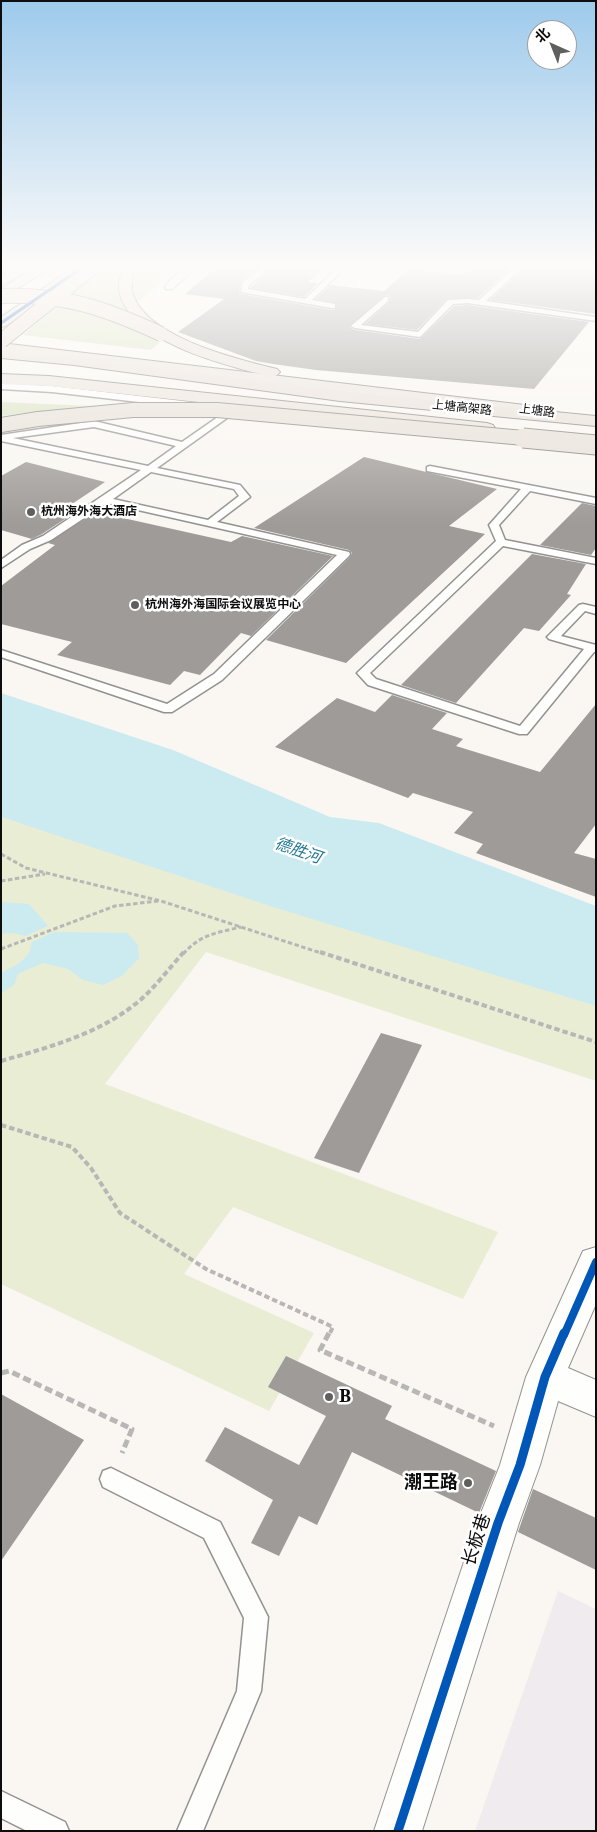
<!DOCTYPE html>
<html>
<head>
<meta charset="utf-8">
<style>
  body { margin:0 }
  #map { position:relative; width:597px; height:1832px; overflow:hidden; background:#faf7f2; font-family:"Noto Serif","Noto Sans SC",serif }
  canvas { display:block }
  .frame { position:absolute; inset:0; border:2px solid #0d0d0d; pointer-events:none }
  .north { position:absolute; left:527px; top:20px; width:50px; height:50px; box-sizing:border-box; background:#fff; border:1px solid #9e9e9e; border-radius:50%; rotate:316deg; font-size:14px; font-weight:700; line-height:20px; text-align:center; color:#0d0d0d }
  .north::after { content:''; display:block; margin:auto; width:18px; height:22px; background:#605f5d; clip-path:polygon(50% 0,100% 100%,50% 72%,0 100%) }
</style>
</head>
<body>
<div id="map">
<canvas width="597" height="1832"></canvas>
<div class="frame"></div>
<div class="north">北</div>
</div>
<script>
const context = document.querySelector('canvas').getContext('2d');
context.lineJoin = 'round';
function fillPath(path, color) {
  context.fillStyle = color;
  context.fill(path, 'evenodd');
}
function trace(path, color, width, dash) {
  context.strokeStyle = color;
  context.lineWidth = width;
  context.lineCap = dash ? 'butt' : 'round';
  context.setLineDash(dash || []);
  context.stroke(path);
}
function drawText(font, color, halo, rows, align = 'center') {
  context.font = font + ' "Noto Serif","Noto Sans SC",serif';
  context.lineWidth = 5;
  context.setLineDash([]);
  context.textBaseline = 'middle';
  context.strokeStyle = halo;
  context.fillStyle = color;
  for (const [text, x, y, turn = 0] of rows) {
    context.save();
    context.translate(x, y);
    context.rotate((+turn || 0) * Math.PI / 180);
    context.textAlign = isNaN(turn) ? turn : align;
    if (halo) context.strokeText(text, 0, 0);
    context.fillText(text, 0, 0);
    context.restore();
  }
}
const industrial = new Path2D(`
  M558,1591L596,1609V1831H475Z`);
const green = new Path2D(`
  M1,817L596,1006V1081L206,952L105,1084L498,1232L463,1299L233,1207L184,1274L314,1333L269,1411L1,1284Z`);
const forest = new Path2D(`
  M105,267H180L117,319L161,341L151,350L23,335C51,313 76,288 105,267Z
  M1,402L92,406L1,416Z`);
const water = new Path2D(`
  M1,693L173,750L330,817L379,823L596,906V1006L270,906L1,817Z
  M1,902L29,904L48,926L26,936L11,933L1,934Z
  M54,932L127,933L138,945L139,958L123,975L103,985L83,980L68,969L43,963L18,974L14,985L1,993V973C17,964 29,961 32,942Z`);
const building = new Path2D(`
  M217,267H259L242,280L239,292L241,294L332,310L336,309V303L316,299L330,285L384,291L410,269L463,275L471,267H512L478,298L447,299L417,330L365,324L389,302L390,297L388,295L384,296L349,327L355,330L420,339L454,306L467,305L589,322L534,389L316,370L273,364L256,361L178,332L224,299L185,294Z
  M273,267H325L308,282L318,283L304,297L250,288Z
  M525,267H596V314L490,300Z
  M364,457L497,489L449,526L485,534L346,663L266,640L350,557L352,553L349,550L254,528Z
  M26,462L105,482L69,506L80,509L42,534L32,539L1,530V476Z
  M582,503L596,506V548L591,555L540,545Z
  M96,512L231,542L242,536L333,556L251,636L241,633L200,675L184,671L170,685L57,655L72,642L1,624V586L55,545L48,543Z
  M532,554L586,564L567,594L571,595L539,631L524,628L456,703L401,685Z
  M392,695L447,713L432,729L463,739L456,746L540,772L596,704V824L574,853L596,859V897L476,853L483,844L454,833L473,812L413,793L408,798L275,747L337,698L375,712Z
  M381,1033L422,1045L359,1173L314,1158Z
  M286,1356L392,1406L385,1419L496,1471L479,1513L352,1452L317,1525L299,1516L279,1556L251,1543L273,1500L205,1461L225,1427L299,1465L326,1416L268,1387Z
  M1,1394L84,1440L1,1561Z
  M533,1489L596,1518V1570L518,1532Z`);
const pathFar2 = new Path2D(`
  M1,854L26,868L161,901L324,954
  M1,881L45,874
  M1,949L115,906L158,901
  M183,954C201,934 216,933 241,927`);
const pathFar1 = new Path2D(`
  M320,952L596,1042
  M1,1061C46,1048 96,1035 134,1005C151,993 169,968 184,952
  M1,1125L72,1147L91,1168L120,1213L206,1269L333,1327L329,1335`);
const path = new Path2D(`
  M329,1333L320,1350L494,1426
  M1,1373L9,1371L132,1429L122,1453`);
const service = new Path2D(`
  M188,267H196L172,289H166L165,287L171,279Z
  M263,267H271L249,285L248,289L305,299L338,267H346L312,300L335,304V308H332L241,292L243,282Z
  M515,267H523L486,301L596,317V321L467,303L453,304L420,337L355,328L351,326L385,297H388V301L361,325L418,332L448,300L467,299L479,300Z
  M1,383L52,386L191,402L195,405L191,408L52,392L1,389Z
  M238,403L241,404V408L157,468L240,485L250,497L217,522L349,552L350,554L349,556L222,680L172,712H164L1,657V650L167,704L214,674L337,555L107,503L51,540L30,549L1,568V560L22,545L43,536L141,470L1,441V435L94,421L182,442ZM94,427L176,446L148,466L13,438ZM151,472L234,489L239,496L208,520L113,499Z
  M430,466L596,498V504L530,491L499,525L505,540L596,558V564L503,546L370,673L376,679L520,726L584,649L549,639L547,637L579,605L583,604L596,607V614L585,611L561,636L596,645V652H594L527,734H519L368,685L357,673L496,541L489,525L521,489L427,471V467Z
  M111,1468L220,1522L268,1617L261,1691L203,1831H177L237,1691L244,1618L204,1538L103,1487L100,1479L103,1471Z
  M1,1791L65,1822L69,1831H27L1,1818Z`);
const tertiary = new Path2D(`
  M596,1247V1304L568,1368L596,1380V1417L558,1401L540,1465L519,1523L422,1831H374L477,1523L500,1465L526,1377L583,1251Z`);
const primary = new Path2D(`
  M16,267H32L1,286V276Z
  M74,267H89L6,326L1,327V317Z
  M1,343L542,407L548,409L550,412L548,415L542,417L1,351Z
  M1,374L49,376L487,423L493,425L495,428L493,431L487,433L49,386L1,384Z`);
const trunk = new Path2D(`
  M1,267H12L1,274Z
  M36,267H52L1,299V289Z
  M122,267H134C134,274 131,284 132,291C143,337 237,359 277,369L280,372L277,375L272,377C229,366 128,343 119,290C118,284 121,274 122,267Z
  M1,350L74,357L340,391L596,416V426L340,401L74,365L1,358Z`);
const trunkBridgeFar1 = new Path2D(`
  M1,296C64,294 105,308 161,334
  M1,341L93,267
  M1,425L38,419L133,410H217L535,439`);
const trunkBridge = new Path2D(`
  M523,438L596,445`);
const cyclewayFar2 = new Path2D(`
  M1,323L83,267`);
const cyclewayFar1 = new Path2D(`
  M564,1335L596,1262`);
const cycleway = new Path2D(`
  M398,1831L498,1523L520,1465L545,1377L564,1333`);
const markers = [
  [31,512,5,"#605f5d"],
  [135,605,5,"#605f5d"],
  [329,1397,5,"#605f5d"],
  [468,1483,5,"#605f5d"]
];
const farStreetnames = [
  ["上塘高架路",462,408,6],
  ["上塘路",537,411,7]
];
const farPoinames = [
  ["杭州海外海大酒店",41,512],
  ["杭州海外海国际会议展览中心",145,605]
];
const waterNames = [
  ["德胜河",298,851,19]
];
const nearPoinames = [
  ["B",339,1397],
  ["潮王路",458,1483,"right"]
];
const nearStreetnames = [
  ["长板巷",477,1540,-72]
];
fillPath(industrial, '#f0ebee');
fillPath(green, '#e8edd4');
fillPath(forest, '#dae4c3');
fillPath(water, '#ccebf1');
fillPath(building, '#9e9b98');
trace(service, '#949290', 3);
trace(tertiary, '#949290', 2);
trace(primary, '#81807d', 2);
trace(trunk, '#81807d', 2);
trace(pathFar2, '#b8b7b6', 3, [4.5, 2.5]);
trace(pathFar1, '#b8b7b6', 4, [5.5, 3]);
trace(path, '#b8b7b6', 5, [8, 4]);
fillPath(service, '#fefefd');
fillPath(tertiary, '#fefefd');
fillPath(primary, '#eae3da');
fillPath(trunk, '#e8e0d8');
trace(trunkBridgeFar1, '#81807d', 16, []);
trace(trunkBridge, '#81807d', 21, []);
trace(trunkBridgeFar1, '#e8e0d8', 14);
trace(trunkBridge, '#e8e0d8', 19);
trace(cyclewayFar2, '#0057b8', 3);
trace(cyclewayFar1, '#0057b8', 8);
trace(cycleway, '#0057b8', 9);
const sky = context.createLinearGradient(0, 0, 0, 524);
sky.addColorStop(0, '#9dcaec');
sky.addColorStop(0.51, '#fdfbf9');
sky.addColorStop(1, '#fdfbf900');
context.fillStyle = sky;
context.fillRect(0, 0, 597, 524);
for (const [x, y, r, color] of markers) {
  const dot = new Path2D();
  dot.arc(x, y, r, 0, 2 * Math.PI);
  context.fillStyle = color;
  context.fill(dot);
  trace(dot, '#fff', 2);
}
drawText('12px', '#0d0d0d', '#fff', farStreetnames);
drawText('bold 12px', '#0d0d0d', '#fff', farPoinames, 'left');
drawText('italic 16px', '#237893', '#fff', waterNames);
drawText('bold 18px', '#0d0d0d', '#fff', nearPoinames, 'left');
drawText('18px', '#0d0d0d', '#fff', nearStreetnames);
</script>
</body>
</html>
